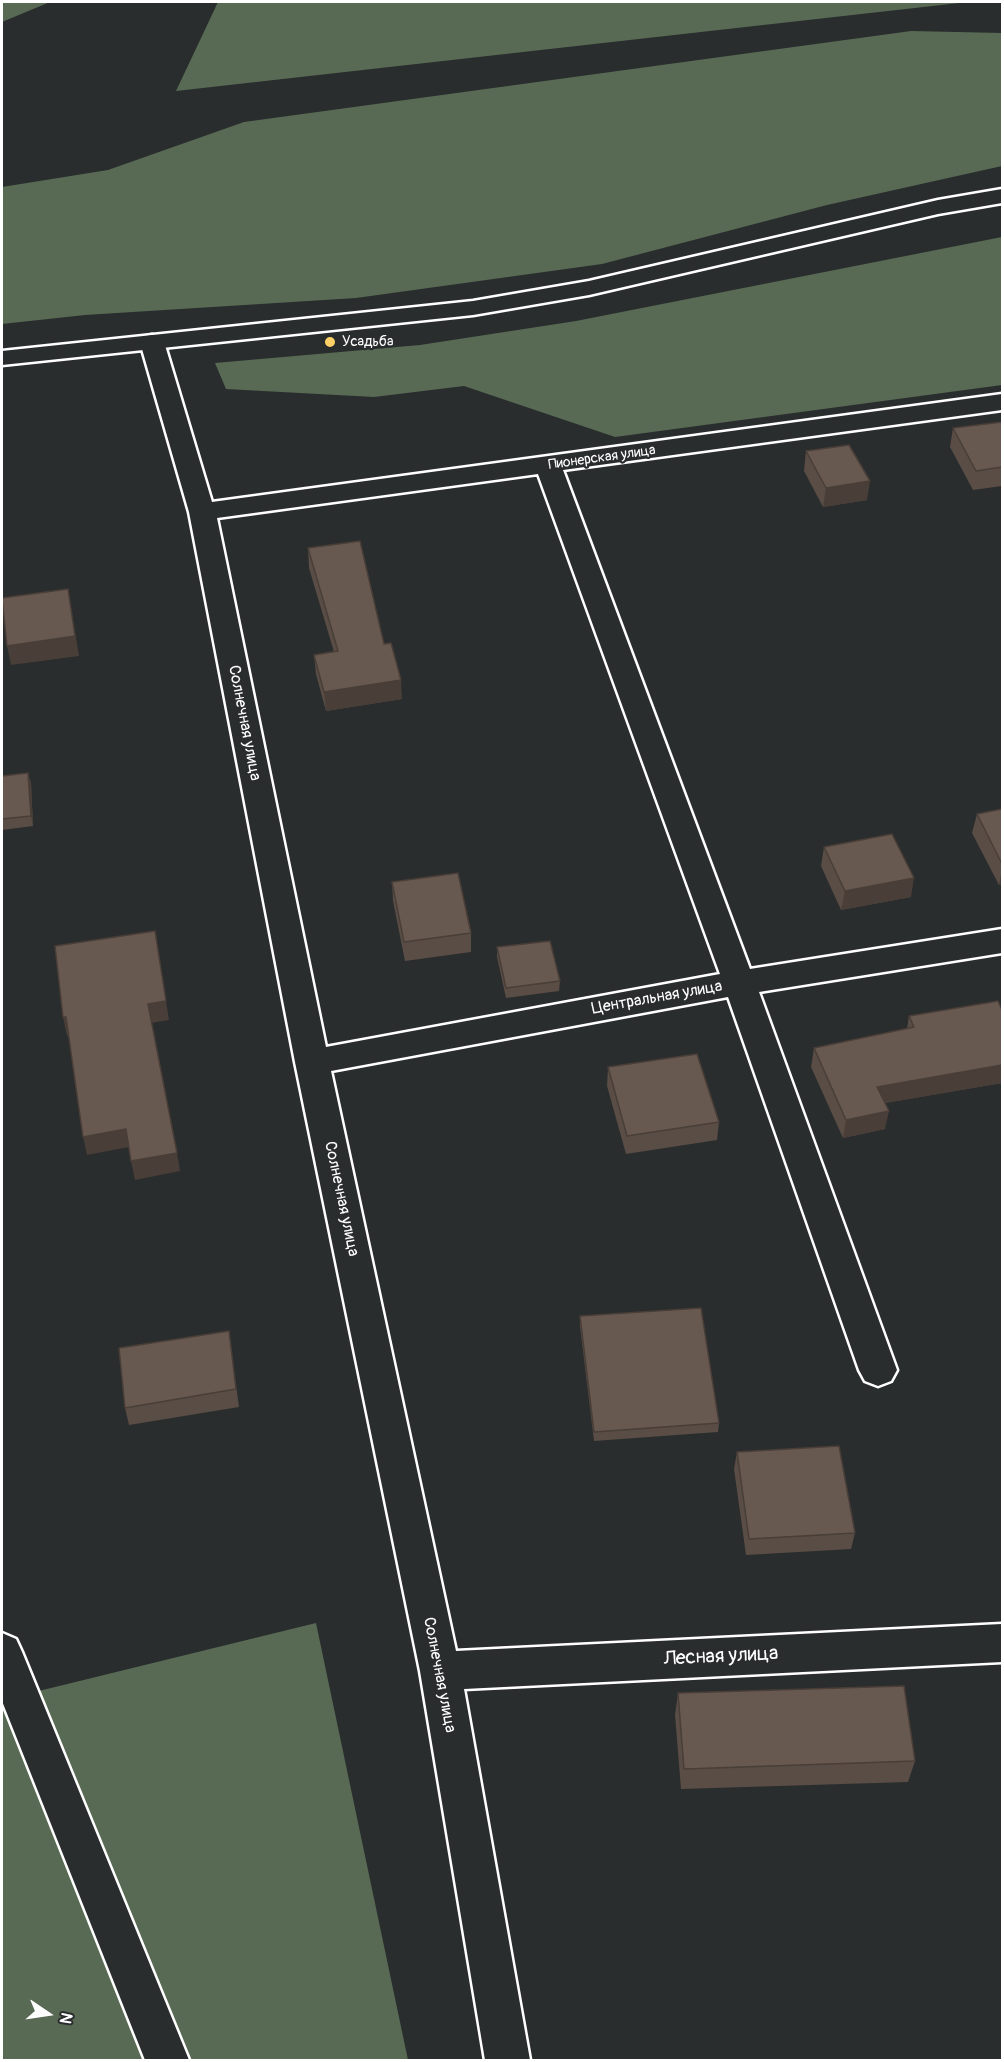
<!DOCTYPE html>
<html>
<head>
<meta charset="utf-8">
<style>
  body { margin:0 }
  #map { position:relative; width:1004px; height:2062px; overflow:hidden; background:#2a2d2e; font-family:Pangolin,sans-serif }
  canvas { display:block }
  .frame { position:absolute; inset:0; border:3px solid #fff; pointer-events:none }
  .north { position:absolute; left:18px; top:1984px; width:60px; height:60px; -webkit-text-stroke:4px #2a2d2e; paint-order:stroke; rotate:103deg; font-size:16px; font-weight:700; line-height:24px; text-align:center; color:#fff }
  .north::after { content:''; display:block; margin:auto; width:21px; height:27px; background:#fff; clip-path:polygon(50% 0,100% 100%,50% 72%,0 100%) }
</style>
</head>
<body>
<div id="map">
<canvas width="1004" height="2062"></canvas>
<div class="frame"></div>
<div class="north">N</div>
</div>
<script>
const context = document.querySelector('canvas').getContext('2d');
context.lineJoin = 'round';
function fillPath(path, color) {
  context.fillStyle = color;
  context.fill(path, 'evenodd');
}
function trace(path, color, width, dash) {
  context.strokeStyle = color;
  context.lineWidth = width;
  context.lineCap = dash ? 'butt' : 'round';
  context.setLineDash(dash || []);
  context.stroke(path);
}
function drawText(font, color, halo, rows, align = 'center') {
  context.font = font + ' Pangolin,sans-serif';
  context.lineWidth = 4.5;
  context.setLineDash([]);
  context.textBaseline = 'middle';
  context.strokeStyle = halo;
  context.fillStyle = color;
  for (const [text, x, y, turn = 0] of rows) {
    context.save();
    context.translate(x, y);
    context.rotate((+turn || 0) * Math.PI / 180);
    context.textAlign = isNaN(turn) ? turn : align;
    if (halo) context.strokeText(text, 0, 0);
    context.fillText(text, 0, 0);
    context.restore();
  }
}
const green = new Path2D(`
  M2,2H50L2,22Z
  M218,2H968L176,91Z
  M911,31L1002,33V166L827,205L602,264L356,298L85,315L2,324V187L108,170L244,122Z
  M1002,237V385L615,437L464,386L374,397L226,389L215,363L420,345L576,321Z
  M316,1623L408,2060H2V1700Z`);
const minor = new Path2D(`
  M152,335L161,337L164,342L212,502L1002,394V410L563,470L750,969L1002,929V953L759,992L897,1370L891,1381L878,1386L865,1381L859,1370L728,997L331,1071L456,1651L1002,1624V1662L464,1689L530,2060H485L420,1671L295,1062L189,512L140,342L143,337ZM538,474L720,974L326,1047L217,518Z
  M2,1633L16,1639L22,1652L189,2060H145L2,1701Z`);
const major = new Path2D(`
  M1002,189V203L938,214L589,295L473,315L2,365V351L473,301L589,281L938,200Z`);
const wall = new Path2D(`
  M1002,422V486L973,490L950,447L953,428Z
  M806,451L867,500L823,507L804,471Z
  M308,548L384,644L402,699L326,711L316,674L314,655L334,652L309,568Z
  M28,773L31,783L33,826L2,830V776Z
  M1002,809V884L999,885L972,833L977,814Z
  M824,847L911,897L841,910L821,866Z
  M392,882L471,933V952L405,961L393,901Z
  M497,947L560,981L559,991L506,998L497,957Z
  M909,1016L1002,1083L885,1103V1129L843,1138L811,1067L814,1048L907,1029Z
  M608,1067L719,1122L717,1140L626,1154L607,1086Z
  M580,1316L719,1423L718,1432L594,1441L580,1326Z
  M231,1348L239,1407L129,1425L125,1408Z
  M737,1452L855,1533L851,1549L746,1555L734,1469Z
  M678,1693L915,1761L908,1782L681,1789L675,1715Z`);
const shadedWall = new Path2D(`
  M870,481L867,500L823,507L826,488Z
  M68,589L79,656L11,665L7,646Z
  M401,680L402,699L326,711L324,692Z
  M28,773L31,783L33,826L31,816Z
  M1002,870V884L999,885Z
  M914,878L911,897L841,910L845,891Z
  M155,931L169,1020L151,1023L148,1004Z
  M63,1017H66L70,1035L67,1036Z
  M1002,1065V1083L874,1105L877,1087Z
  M889,1111L885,1129L843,1138L846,1120Z
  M126,1129L129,1147L87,1155L83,1137Z
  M177,1153L180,1171L135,1180L131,1161Z`);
const building = new Path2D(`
  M1002,422V467L976,471L953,428Z
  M849,445L870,481L826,488L806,451Z
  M360,541L384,644L391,643L401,680L324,692L314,655L338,651L308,548Z
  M68,589L75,636L7,646L2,598Z
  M28,773L31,816L2,819V776Z
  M1002,809V864L977,814Z
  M892,834L914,878L845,891L824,847Z
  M458,873L471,933L404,942L392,882Z
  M155,931L166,1001L148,1004L177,1153L131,1161L126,1129L83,1137L66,1017H63L55,946Z
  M550,941L560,981L506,988L497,947Z
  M998,1001L1002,1010V1065L877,1087L889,1111L846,1120L814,1048L914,1027L909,1016Z
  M697,1054L719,1122L627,1136L608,1067Z
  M701,1308L719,1423L594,1432L580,1316Z
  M229,1331L236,1389L125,1408L119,1348Z
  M839,1446L855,1533L749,1539L737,1452Z
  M904,1686L915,1761L684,1769L678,1693Z`);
const markers = [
  [330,342,6,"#ffd166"]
];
const farPoinames = [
  ["Усадьба",342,342]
];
const farStreetnames = [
  ["Пионерская улица",602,458,-8]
];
const streetNames = [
  ["Солнечная улица",244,723,79],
  ["Центральная улица",657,998,-10],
  ["Солнечная улица",341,1199,78],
  ["Солнечная улица",439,1675,79]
];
const nearStreetnames = [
  ["Лесная улица",721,1657,-3]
];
fillPath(green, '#586a54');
trace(minor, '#fff', 5);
trace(major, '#fff', 5);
fillPath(minor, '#2a2d2e');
fillPath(major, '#2a2d2e');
fillPath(wall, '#594d45');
fillPath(shadedWall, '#493e38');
fillPath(building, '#685950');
trace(building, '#493e38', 1.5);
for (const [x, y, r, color] of markers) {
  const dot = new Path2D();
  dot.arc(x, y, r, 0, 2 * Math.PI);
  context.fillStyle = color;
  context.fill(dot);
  trace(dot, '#2a2d2e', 2);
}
drawText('14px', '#fff', '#2a2d2e', farPoinames, 'left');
drawText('14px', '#fff', '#2a2d2e', farStreetnames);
drawText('16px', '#fff', '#2a2d2e', streetNames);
drawText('20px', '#fff', '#2a2d2e', nearStreetnames);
</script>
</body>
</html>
